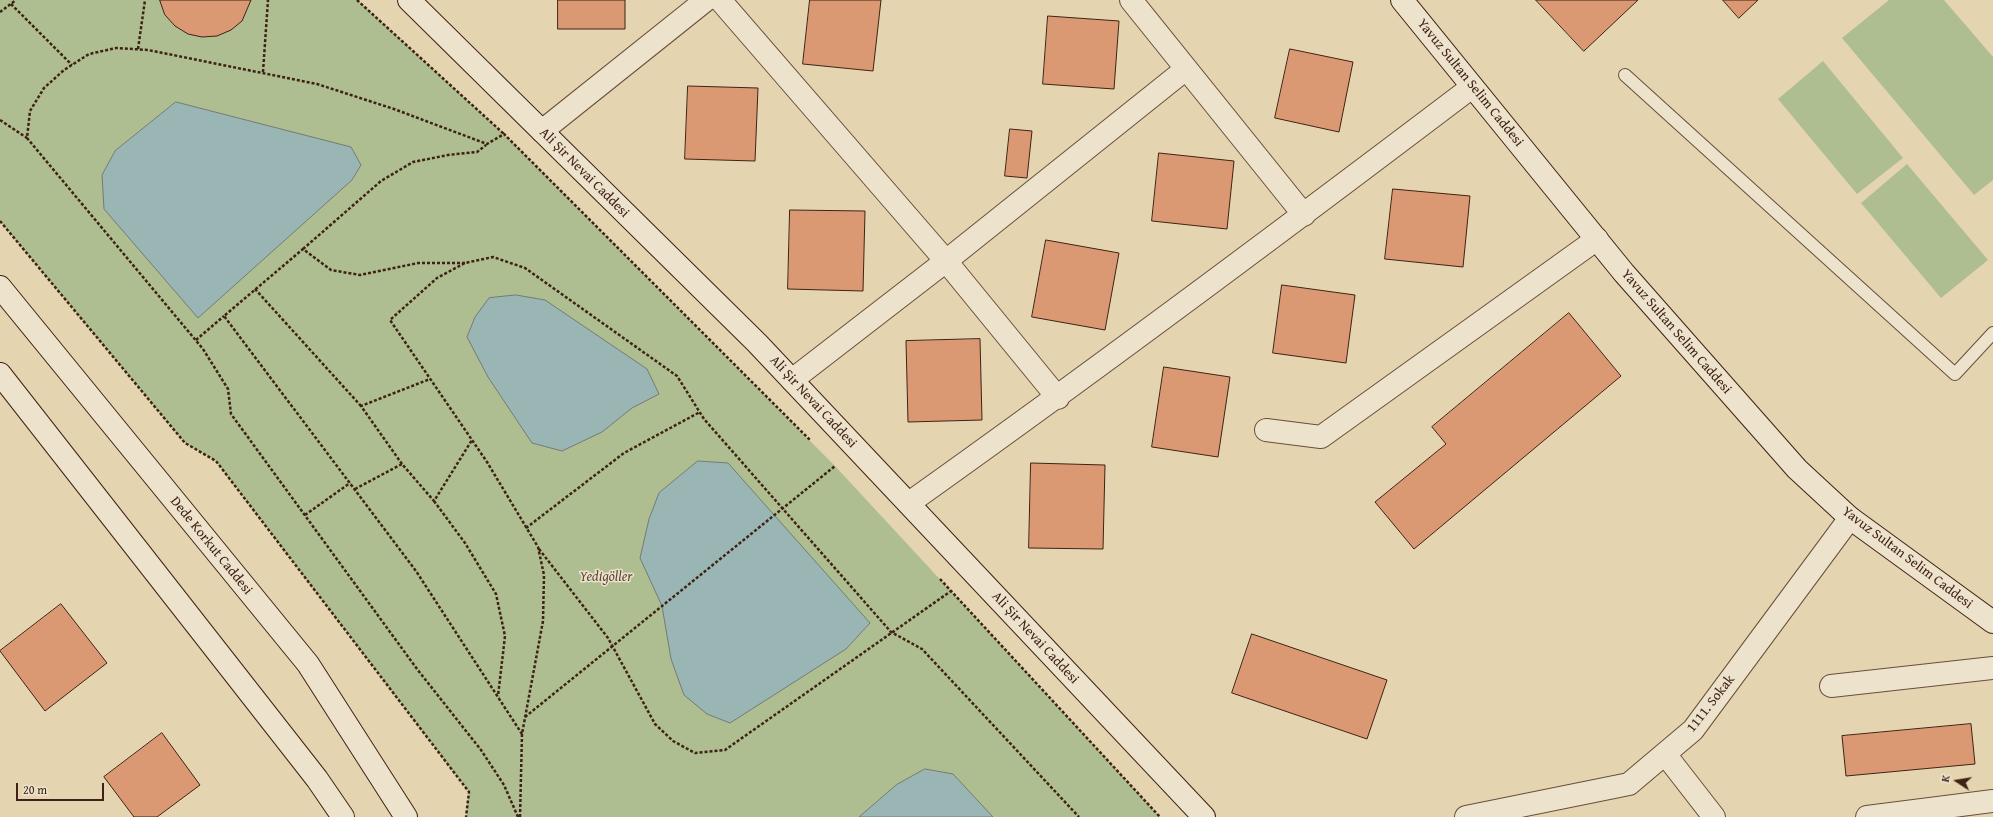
<!DOCTYPE html>
<html>
<head>
<meta charset="utf-8">
<style>
  body { margin:0 }
  #map { position:relative; width:1993px; height:817px; overflow:hidden; background:#e4d4b0; font-family:"Gentium Book Plus",serif }
  canvas { display:block }
  .north { position:absolute; left:1937px; top:761px; width:40px; height:40px; -webkit-text-stroke:3px #ede3cc; paint-order:stroke; rotate:282deg; font-size:11px; font-weight:700; line-height:16px; text-align:center; color:#3f2215 }
  .north::after { content:''; display:block; margin:auto; width:14px; height:18px; background:#3f2215; clip-path:polygon(50% 0,100% 100%,50% 72%,0 100%) }
  .scale { position:absolute; left:16px; top:783px; width:88px; height:18px; box-sizing:border-box; border:2px solid #3f2215; border-top:0; padding-left:5px; font-size:12px; line-height:14px; white-space:nowrap; color:#3f2215; -webkit-text-stroke:3px #ede3cc; paint-order:stroke }
</style>
</head>
<body>
<div id="map">
<canvas width="1993" height="817"></canvas>
<div class="north">K</div>
<div class="scale">20 m</div>
</div>
<script>
const context = document.querySelector('canvas').getContext('2d');
context.lineJoin = 'round';
function fillPath(path, color) {
  context.fillStyle = color;
  context.fill(path, 'evenodd');
}
function trace(path, color, width, dash) {
  context.strokeStyle = color;
  context.lineWidth = width;
  context.lineCap = dash ? 'butt' : 'round';
  context.setLineDash(dash || []);
  context.stroke(path);
}
function drawText(font, color, halo, rows, align = 'center') {
  context.font = font + ' "Gentium Book Plus",serif';
  context.lineWidth = 3;
  context.setLineDash([]);
  context.textBaseline = 'middle';
  context.strokeStyle = halo;
  context.fillStyle = color;
  for (const [text, x, y, turn = 0] of rows) {
    context.save();
    context.translate(x, y);
    context.rotate((+turn || 0) * Math.PI / 180);
    context.textAlign = isNaN(turn) ? turn : align;
    if (halo) context.strokeText(text, 0, 0);
    context.fillText(text, 0, 0);
    context.restore();
  }
}
const green = new Path2D(`
  M0,0H357L504,134L835,466L1160,817H466L469,792L216,461L185,443L0,221Z
  M1889,0H1944L1993,57V180L1974,195L1842,38Z
  M1823,61L1903,158L1857,194L1778,99Z
  M1907,164L1988,260L1941,298L1861,203Z`);
const water = new Path2D(`
  M176,102L351,147L361,165L352,180L198,318L104,209L102,175L115,151Z
  M516,295L545,300L647,369L659,394L632,408L602,432L562,451L532,443L488,377L467,337L475,317L489,298Z
  M698,461L728,463L870,623L846,649L730,723L707,714L684,695L671,659L662,606L640,558L649,519L659,493Z
  M925,769L953,774L993,817H859L896,785Z`);
const building = new Path2D(`
  M160,0H251L242,21L231,30L217,36L202,37L188,34L175,26L165,15Z
  M558,0H625V29H558Z
  M810,0H881L873,71L803,64Z
  M1536,0H1638L1584,51Z
  M1723,0H1758L1739,18Z
  M1048,16L1119,21L1114,89L1043,84Z
  M1290,49L1353,62L1339,132L1275,118Z
  M688,86L758,88L755,161L685,159Z
  M1010,129L1032,131L1027,178L1005,176Z
  M1159,153L1234,161L1227,229L1152,221Z
  M1393,189L1470,196L1463,267L1385,259Z
  M790,210L865,211L863,291L788,289Z
  M1046,240L1119,253L1105,330L1032,317Z
  M1282,285L1355,295L1346,363L1273,353Z
  M1569,313L1621,376L1414,549L1375,502L1446,444L1432,427Z
  M980,339L982,420L908,422L906,341Z
  M1164,367L1230,377L1218,457L1152,447Z
  M1031,463L1105,465L1103,549L1029,548Z
  M61,604L107,663L45,711L0,651Z
  M1252,634L1387,680L1367,739L1232,693Z
  M1971,724L1975,764L1846,776L1842,736Z
  M162,733L200,785L157,817H134L104,777Z`);
const path = new Path2D(`
  M357,0L504,134
  M11,4L72,65
  M0,12L16,0
  M138,49L145,0
  M263,72L268,0
  M0,120L27,138
  M0,221L185,443L216,461L469,792L466,817
  M303,249L381,181L413,162L448,155L477,152L486,145
  M465,263H418L360,275L331,270L303,249L224,316L416,571L522,734
  M255,289L361,406
  M196,340L224,316
  M402,464L361,406L430,379
  M355,489L402,464L434,501L472,440
  M434,501L465,543L496,594L505,636L498,696
  M305,515L350,483
  M526,528L624,453L700,412
  M539,549L608,638L655,724L673,741L695,753L725,750L951,591
  M940,579L1160,817
  M518,817L504,785L481,750L417,669L231,414L228,389L203,349L27,138L30,111L44,88L64,70L89,54L116,48L148,50L317,84L394,109L487,144L504,134L811,441
  M520,817L522,734L543,621L544,575L538,547L487,462L390,320L437,278L465,263L493,257L525,268L677,376L704,419L891,632L922,649L1079,817`);
const lane = new Path2D(`
  M1625,75L1955,374L1993,333`);
const street = new Path2D(`
  M720,0L946,261L1058,398
  M1131,0L1304,215
  M542,131L706,0
  M792,380L946,261L1186,69
  M1266,430L1321,437L1597,239
  M909,503C1099,368 1286,228 1472,87
  M1831,686L1993,668
  M1665,754L1714,817
  M1466,817L1629,784L1693,730L1850,518
  M1867,817L1993,801`);
const secondary = new Path2D(`
  M409,0L757,343L1204,817
  M1402,0L1624,273L1797,469L1850,518L1993,622
  M0,287L308,664L406,817
  M0,374L317,779L343,817`);
const pathBridge = new Path2D(`
  M525,717L835,466`);
const streetNames = [
  ["Yavuz Sultan Selim Caddesi",1470,83,51],
  ["Ali Şir Nevai Caddesi",584,173,45],
  ["Yavuz Sultan Selim Caddesi",1676,332,49],
  ["Ali Şir Nevai Caddesi",813,402,47],
  ["Dede Korkut Caddesi",211,546,51],
  ["Yavuz Sultan Selim Caddesi",1907,558,37],
  ["Ali Şir Nevai Caddesi",1035,638,47],
  ["1111. Sokak",1711,704,-52]
];
const parkNames = [
  ["Yedigöller",606,577]
];
fillPath(green, '#aebe90');
fillPath(water, '#99b6b5');
trace(water, '#757b75', 1);
fillPath(building, '#db9973');
trace(building, '#3f2215', 1);
trace(lane, '#684e3c', 14);
trace(street, '#684e3c', 24);
trace(secondary, '#3f2215', 24);
trace(path, '#3f2215', 2.5, [3, 2]);
trace(lane, '#ede3cc', 12);
trace(street, '#ede3cc', 22);
trace(secondary, '#ede3cc', 22);
trace(pathBridge, '#3f2215', 2.5, [3, 2]);
drawText('14px', '#3f2215', '#ede3cc', streetNames);
drawText('italic 14px', '#5b4934', '#ede3cc', parkNames);
</script>
</body>
</html>
